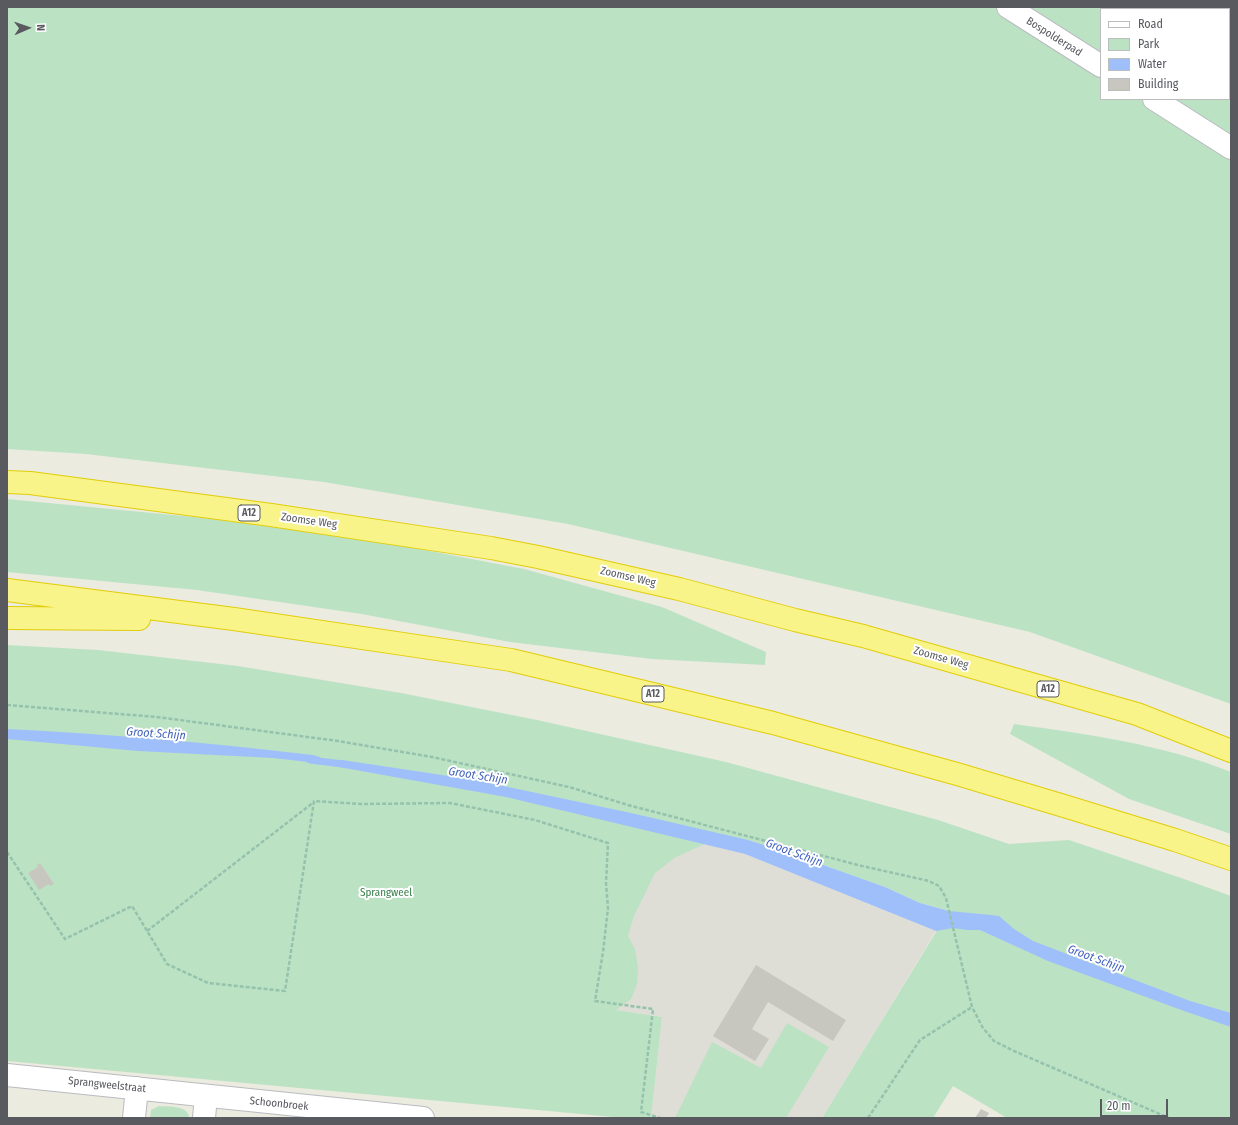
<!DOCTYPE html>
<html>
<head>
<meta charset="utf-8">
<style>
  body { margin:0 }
  #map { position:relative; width:1238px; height:1125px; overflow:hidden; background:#ebebdf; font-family:"Fira Sans Condensed",sans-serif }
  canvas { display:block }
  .frame { position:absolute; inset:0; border:8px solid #585a60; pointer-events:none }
  .legend { position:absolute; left:1100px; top:8px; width:130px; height:92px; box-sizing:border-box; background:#fff; border:1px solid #bcbdbf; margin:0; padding:5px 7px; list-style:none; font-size:12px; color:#585a60 }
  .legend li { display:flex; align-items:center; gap:8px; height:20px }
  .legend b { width:20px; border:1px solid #bcbdbf }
  .north { position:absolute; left:8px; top:8px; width:40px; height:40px; -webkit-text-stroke:3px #fff; paint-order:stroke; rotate:88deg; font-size:11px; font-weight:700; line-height:16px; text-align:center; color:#585a60 }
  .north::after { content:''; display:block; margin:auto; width:14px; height:18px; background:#585a60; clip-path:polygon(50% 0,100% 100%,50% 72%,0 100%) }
  .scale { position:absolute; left:1100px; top:1099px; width:68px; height:18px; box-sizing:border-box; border:2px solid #585a60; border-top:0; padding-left:5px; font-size:12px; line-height:14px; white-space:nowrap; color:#585a60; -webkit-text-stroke:3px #fff; paint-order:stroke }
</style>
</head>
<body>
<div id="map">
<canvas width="1238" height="1125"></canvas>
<div class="frame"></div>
<ul class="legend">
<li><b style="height:5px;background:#fff"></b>Road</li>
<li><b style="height:11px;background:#bce2c4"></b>Park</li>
<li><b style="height:11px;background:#9fbffb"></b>Water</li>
<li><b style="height:11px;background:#c8c7bf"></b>Building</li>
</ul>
<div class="north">N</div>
<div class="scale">20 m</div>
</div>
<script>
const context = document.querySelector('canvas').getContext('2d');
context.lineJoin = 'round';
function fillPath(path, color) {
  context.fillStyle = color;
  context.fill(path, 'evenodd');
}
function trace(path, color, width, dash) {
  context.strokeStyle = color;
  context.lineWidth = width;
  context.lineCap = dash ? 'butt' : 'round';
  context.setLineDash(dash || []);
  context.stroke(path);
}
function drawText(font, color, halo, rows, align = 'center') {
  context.font = font + ' "Fira Sans Condensed",sans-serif';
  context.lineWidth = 4;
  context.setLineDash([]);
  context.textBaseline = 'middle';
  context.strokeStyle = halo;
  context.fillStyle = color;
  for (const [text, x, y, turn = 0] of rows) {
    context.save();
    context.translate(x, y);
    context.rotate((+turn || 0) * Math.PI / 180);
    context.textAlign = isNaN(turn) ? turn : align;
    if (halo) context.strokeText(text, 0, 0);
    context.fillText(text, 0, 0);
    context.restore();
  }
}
const industrial = new Path2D(`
  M632,826L745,854L936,931L822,1118H651L662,1017L601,1008Z`);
const green = new Path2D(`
  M7,7H1231V704L1030,632L568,524L324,482L86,454L7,449ZM1101,9H1229V99H1101Z
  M7,499L204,518L372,540L524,569L662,607L766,652L765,665L652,659L510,642L362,614L197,590L7,572Z
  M7,645L98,650L238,666L401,693L537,720L726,762L938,820L1009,844L1069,840L1184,879L1231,896V1118H1007L953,1086L933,1118H822L949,911L920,903L885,887L787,852L748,840L705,844L676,857L655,873L634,916L628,936L635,949L638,967L637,984L631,999L616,1010L662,1017L651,1118H624L7,1061Z
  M1014,724C1087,734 1161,744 1231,772V834L1129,799L1010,734Z
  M787,1023L829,1047L786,1118H675L712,1042L761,1068Z
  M159,1106C169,1107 189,1105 189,1118H150L151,1110Z`);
const water = new Path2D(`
  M7,729C109,734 212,743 313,755L320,757V761L317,763L273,758L138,751L7,739Z
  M336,760H342L475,780L631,813L748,840L787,852L885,887L920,903L949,911L991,915L999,916L1014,929L1033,941L1190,1001L1231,1013V1027L1184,1011L1048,961L980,930H967L953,928L936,931L745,854L506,797L333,766Z`);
const stream = new Path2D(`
  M310,760L343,764`);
const building = new Path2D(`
  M40,863L54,884L50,886L49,884L39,890L28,873L38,867L37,865Z
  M756,965L846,1020L833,1041L768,1002L752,1029L769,1039L755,1061L713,1036Z
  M981,1109L989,1113L986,1118H975Z`);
const path = new Path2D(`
  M1122,7L1125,9
  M1229,73L1231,74
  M7,705L157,717L338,741L432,757L569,787L628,805L862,866L929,881L939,886L946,898L972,1007L983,1028L994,1041L1014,1051L1169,1118
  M7,852L65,939L132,906L167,964L208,983L285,991L314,801L362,804L450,803L535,820L608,843L606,883L608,908L603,952L595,1001L653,1009L641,1112L660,1118
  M147,931L314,802
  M868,1118L920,1040L972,1007`);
const street = new Path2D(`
  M1008,7L1101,66
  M1154,99L1231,148
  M7,1075L423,1118
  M134,1118L137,1088
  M204,1118L206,1096`);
const highway = new Path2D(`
  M7,482L30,483L271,515L491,548L538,557L679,589L795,620L863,636L1137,714L1231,751
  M7,590L234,619L511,660L773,723L957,774L1064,806L1175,840L1231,859
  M7,618L139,619`);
const shields = [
  [249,513,22],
  [1048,689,22],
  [653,694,22]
];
const shieldNames = [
  ["A12",249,513],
  ["A12",1048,689],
  ["A12",653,694]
];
const streetNames = [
  ["Bospolderpad",1054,37,32],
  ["Zoomse Weg",309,521,8],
  ["Zoomse Weg",628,577,13],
  ["Zoomse Weg",941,658,16],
  ["Sprangweelstraat",107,1085,6],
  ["Schoonbroek",279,1104,6]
];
const parkNames = [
  ["Sprangweel",386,893]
];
const waterNames = [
  ["Groot Schijn",156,734,4],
  ["Groot Schijn",478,776,9],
  ["Groot Schijn",794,853,20],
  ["Groot Schijn",1096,959,20]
];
fillPath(industrial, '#deded7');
fillPath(green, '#bce2c4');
fillPath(water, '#9fbffb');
trace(stream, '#9fbffb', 7);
fillPath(building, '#c8c7bf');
trace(street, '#babbc1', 24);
trace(highway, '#e2cd08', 24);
trace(path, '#95c2ac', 2.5, [4, 2]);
trace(street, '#fff', 22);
trace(highway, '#f8f489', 22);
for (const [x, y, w] of shields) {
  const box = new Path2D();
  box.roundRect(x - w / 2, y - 8, w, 16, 3);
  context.fillStyle = '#fff';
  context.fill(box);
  trace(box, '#585a60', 1);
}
drawText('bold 10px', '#585a60', null, shieldNames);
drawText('11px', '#585a60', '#fff', streetNames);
drawText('11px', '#37804a', '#fff', parkNames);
drawText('italic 12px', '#4364bd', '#fff', waterNames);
</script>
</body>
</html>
